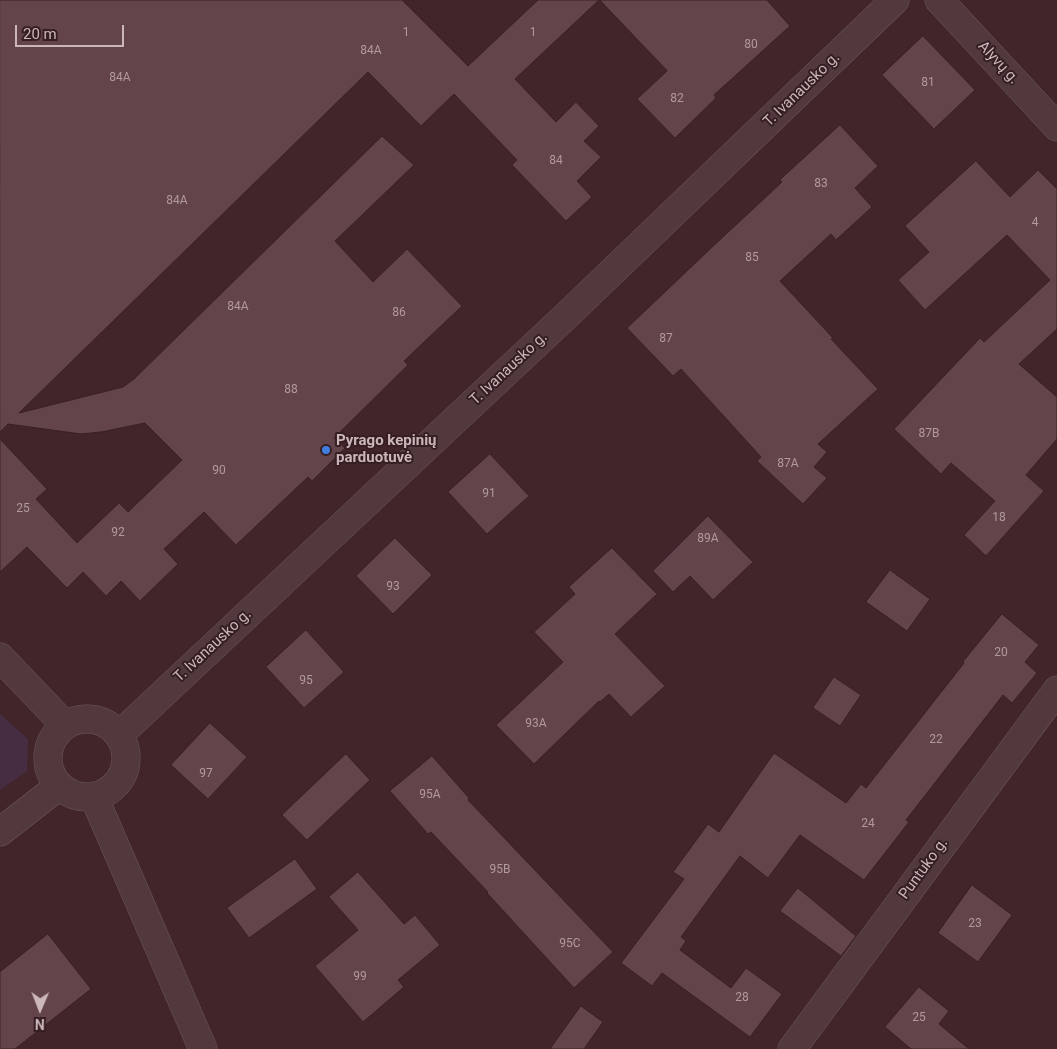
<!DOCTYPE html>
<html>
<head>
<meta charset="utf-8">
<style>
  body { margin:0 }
  #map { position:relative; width:1057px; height:1049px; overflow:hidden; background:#41252b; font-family:Roboto,sans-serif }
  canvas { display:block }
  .north { position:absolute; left:15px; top:984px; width:50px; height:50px; -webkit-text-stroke:4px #361e23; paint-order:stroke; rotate:181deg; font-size:14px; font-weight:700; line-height:20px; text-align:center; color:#cbb6b9 }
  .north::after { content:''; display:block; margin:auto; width:18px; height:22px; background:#cbb6b9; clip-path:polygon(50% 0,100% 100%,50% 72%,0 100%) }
  .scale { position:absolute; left:15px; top:25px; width:109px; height:22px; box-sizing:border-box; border:2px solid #cbb6b9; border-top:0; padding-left:6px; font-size:15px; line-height:18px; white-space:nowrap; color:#cbb6b9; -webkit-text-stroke:4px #361e23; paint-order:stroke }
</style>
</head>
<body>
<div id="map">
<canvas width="1057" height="1049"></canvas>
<div class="north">N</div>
<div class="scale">20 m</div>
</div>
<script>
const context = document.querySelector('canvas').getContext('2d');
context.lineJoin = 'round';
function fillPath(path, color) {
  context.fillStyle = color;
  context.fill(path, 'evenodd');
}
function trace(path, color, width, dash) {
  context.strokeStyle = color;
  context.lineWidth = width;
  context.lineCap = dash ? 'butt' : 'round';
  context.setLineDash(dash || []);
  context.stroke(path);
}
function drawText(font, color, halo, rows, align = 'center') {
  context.font = font + ' Roboto,sans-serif';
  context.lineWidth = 4;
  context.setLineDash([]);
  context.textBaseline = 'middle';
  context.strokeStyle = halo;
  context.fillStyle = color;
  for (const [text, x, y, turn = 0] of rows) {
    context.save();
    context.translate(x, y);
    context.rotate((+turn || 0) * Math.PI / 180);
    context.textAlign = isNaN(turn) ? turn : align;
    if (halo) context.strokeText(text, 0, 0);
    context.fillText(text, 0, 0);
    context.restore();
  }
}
const green = new Path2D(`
  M0,714L28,739L27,771L0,790Z`);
const building = new Path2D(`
  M0,0H402L468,66L538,0H599L515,79L556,122L576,102L599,126L584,141L601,157L577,181L592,197L566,221L512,165L517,160L454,94L421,126L368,72L19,413L123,387L134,379L382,136L414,165L335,241L373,282L407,249L462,306L404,361L408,365L334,438L345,448L312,481L308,477L236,545L204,512L164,549L178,564L140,601L121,581L106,596L83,572L67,588L27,547L0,572V439L47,489L36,499L77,543L119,503L128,512L182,460L145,423L101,432L81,434L8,424L0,432Z
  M600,0H767L790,26L714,95L716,98L675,138L637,99L667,71Z
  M923,36L975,90L934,129L882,75Z
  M840,125L878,166L855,188L872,207L836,240L831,234L780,281L833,338L831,339L878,389L818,444L827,452L814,467L827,478L803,504L757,461L761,457L681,369L673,376L627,328L709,250L782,182L780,180Z
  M976,161L1010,197L1038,170L1057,189V329L1019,364L1057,397V439L1026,475L1044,491L986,556L964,535L995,501L951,463L941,474L894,429L980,338L984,342L1050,280L1007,235L925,310L898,280L929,252L905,226Z
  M490,454L529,496L487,534L448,492Z
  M708,516L753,562L713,600L690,576L673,592L653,571Z
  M395,538L432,575L393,614L356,576Z
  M612,548L657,594L615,634L665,686L631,717L609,694L600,702L599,701L534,764L496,725L563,662L534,632L575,594L569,587Z
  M890,570L930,599L907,631L866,602Z
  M1002,614L1039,645L1025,662L1037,673L1012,703L1003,695L906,820L909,822L864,880L800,835L768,878L740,856L681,937L686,941L680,950L731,988L746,968L782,994L750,1037L662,973L652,986L621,963L684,879L673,872L708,824L719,832L774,753L846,803L861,784L866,788L964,663L963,662Z
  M306,630L344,672L304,708L266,667Z
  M834,677L861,695L840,726L813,708Z
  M210,723L247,757L208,799L171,765Z
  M346,754L370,780L307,840L282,815Z
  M432,756L469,798L468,800L613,952L574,988L487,893L488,892L431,832L428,834L390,791Z
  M295,859L317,889L249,938L227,908Z
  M358,872L404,924L415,915L440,945L398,980L404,987L363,1022L315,966L358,930L329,897Z
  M972,885L1012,915L978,962L938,933Z
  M798,888L856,936L841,956L780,911Z
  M48,934L91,989L15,1049H0V972Z
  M919,987L949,1011L939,1024L969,1049H911L885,1027Z
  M581,1006L603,1022L584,1049H550Z`);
const minor = new Path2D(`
  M939,0L1057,127
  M0,657L65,725
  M48 758a39 39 0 1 1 78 0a39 39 0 1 1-78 0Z
  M119,735L566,316L895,0
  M94,797L203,1049
  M0,832L59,786
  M792,1049L1057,690`);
const markers = [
  [326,450,5,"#3f7fe0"]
];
const numberNames = [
  ["1",406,33],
  ["1",533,33],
  ["80",751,45],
  ["84A",371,51],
  ["84A",120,78],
  ["81",928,83],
  ["82",677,99],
  ["84",556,161],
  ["83",821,184],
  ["84A",177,201],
  ["4",1035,223],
  ["85",752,258],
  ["84A",238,307],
  ["86",399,313],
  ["87",666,339],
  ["88",291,390],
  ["87B",929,434],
  ["87A",788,464],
  ["90",219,471],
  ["91",489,494],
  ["25",23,509],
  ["18",999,518],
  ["92",118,533],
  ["89A",708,539],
  ["93",393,587],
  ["20",1001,653],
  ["95",306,681],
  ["93A",536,724],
  ["22",936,740],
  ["97",206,774],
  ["95A",430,795],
  ["24",868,824],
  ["95B",500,870],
  ["23",975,924],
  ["95C",570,944],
  ["99",360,977],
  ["28",742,998],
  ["25",919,1018]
];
const streetNames = [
  ["Alyvų g.",998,63,47],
  ["T. Ivanausko g.",802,90,-44],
  ["T. Ivanausko g.",509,369,-43],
  ["T. Ivanausko g.",213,646,-43],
  ["Puntuko g.",924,869,-54]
];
const poiNames = [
  ["Pyrago kepinių",336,441],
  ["parduotuvė",336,458]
];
fillPath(green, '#472d41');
fillPath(building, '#63444a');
trace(building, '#382025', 1);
trace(minor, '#6e575c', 29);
trace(minor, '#51393e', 28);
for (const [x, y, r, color] of markers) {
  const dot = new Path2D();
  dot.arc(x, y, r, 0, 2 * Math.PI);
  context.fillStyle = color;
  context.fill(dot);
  trace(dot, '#361e23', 2);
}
drawText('12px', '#b19a9d', null, numberNames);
drawText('15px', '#cbb6b9', '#361e23', streetNames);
drawText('bold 15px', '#cbb6b9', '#361e23', poiNames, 'left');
</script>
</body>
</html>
